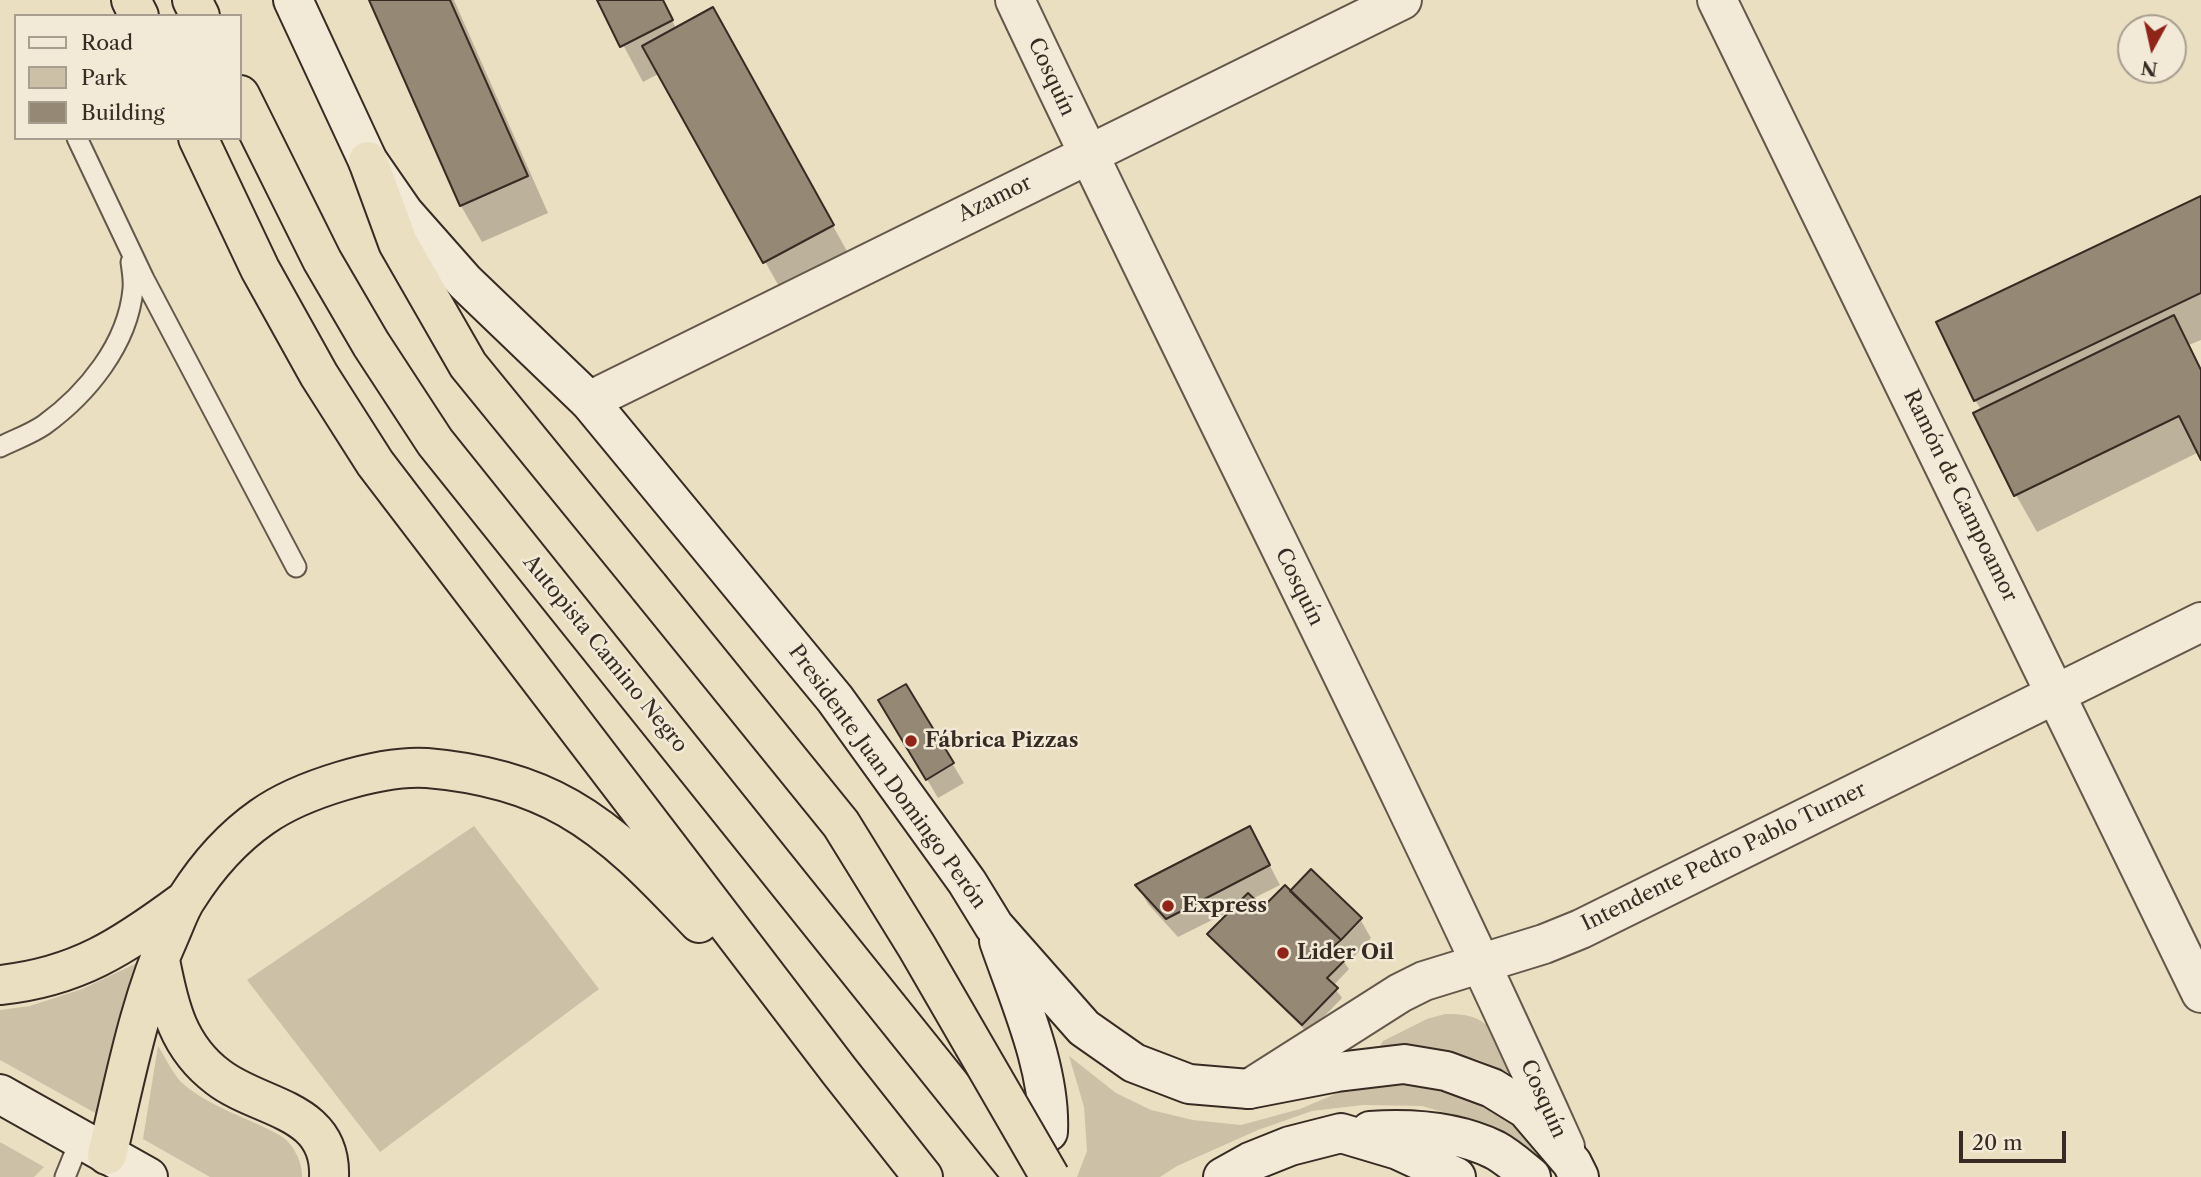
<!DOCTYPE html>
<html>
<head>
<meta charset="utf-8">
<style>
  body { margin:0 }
  #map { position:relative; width:2201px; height:1177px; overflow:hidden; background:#ebdfc2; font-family:"Libre Caslon Text",serif }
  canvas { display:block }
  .legend { position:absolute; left:14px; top:14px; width:228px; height:126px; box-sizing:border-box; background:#f2ead7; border:2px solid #a79e8f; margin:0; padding:9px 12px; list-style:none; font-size:21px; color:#372b23 }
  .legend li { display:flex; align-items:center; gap:14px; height:35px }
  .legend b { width:35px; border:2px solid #a79e8f }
  .north { position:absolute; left:2117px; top:14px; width:70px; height:70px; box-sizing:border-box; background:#f2ead7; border:2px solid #a79e8f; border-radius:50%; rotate:188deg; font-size:19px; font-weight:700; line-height:28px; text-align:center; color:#372b23 }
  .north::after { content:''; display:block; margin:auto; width:24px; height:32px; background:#8f2418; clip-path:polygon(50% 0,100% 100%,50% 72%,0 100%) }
  .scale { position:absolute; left:1959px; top:1131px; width:107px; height:32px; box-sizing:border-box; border:4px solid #372b23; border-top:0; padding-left:9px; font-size:21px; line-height:24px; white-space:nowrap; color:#372b23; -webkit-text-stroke:5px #f2ead7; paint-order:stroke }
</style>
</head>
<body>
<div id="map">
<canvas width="2201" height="1177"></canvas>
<ul class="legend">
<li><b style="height:9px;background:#f2ead7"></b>Road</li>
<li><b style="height:19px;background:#ccc0a7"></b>Park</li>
<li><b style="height:19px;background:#958976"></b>Building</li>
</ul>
<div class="north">N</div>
<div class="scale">20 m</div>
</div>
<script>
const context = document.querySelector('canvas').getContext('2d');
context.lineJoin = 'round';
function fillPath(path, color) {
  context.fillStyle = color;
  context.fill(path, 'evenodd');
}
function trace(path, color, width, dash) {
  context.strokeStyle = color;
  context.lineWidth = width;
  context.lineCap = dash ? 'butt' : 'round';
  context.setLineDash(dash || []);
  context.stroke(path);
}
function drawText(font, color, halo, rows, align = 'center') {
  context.font = font + ' "Libre Caslon Text",serif';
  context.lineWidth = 5;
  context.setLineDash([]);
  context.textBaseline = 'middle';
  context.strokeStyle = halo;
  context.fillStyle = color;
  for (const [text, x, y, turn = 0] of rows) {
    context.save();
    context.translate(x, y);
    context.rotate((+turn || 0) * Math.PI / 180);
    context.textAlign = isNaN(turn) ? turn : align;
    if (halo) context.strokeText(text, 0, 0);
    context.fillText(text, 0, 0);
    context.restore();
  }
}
const green = new Path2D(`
  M474,826L599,989L380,1152L247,980Z
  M137,963L140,966L106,1119L0,1060V1010L30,1006L82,989Z
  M1445,1014C1494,1013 1495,1035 1511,1074L1479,1060L1443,1051L1379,1048L1383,1041L1427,1019Z
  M158,1046C165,1057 172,1072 181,1082C210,1108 248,1117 281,1136C293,1143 303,1163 302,1177H210L143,1139Z
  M1069,1056L1116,1093L1151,1110L1193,1120L1241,1125L1300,1109L1359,1084L1402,1080L1495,1102L1552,1165L1548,1171L1470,1120L1422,1106L1363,1105L1312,1111L1258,1130L1177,1166L1160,1177H1077L1087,1151L1084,1107Z
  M0,1142L44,1167L34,1177H0Z`);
const shadow = new Path2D(`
  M371,0H454L548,213L482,242L461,206Z
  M599,0H661L676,28L733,46L853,262L786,299L660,73L643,82Z
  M2201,198V340L2189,345L2201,368V456L2199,452L2037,532L2016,495L1975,414L1982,411L1975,400Z
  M906,686L964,783L938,798L881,701Z
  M1260,847L1280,885L1252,899L1263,909L1291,893L1360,919L1371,938L1353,958L1345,950L1339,955L1349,969L1333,986L1342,998L1308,1033L1215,943L1210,934L1234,909L1178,937L1148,904L1137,885ZM1356,921H1361L1336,947L1334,945Z`);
const building = new Path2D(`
  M369,0H450L528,176L460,206Z
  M597,0H663L673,20L620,47Z
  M713,7L834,225L763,263L642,46Z
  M2201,196V293L1974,401L1936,322Z
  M2174,315L2201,370V460L2179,416L2014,496L1973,413Z
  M906,684L954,763L926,780L878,700Z
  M1250,826L1270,865L1166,919L1135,885Z
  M1311,869L1362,918L1341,940L1290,891Z
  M1285,885L1341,940L1333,947L1346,959L1327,978L1338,988L1302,1025L1207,934L1248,893L1263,907Z`);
const lane = new Path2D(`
  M77,138L144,279L296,567
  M0,447C14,440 31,434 44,425C87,394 128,344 133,289C134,280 132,270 131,262
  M65,1177L80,1140`);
const street = new Path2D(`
  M1015,0C1196,384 1391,760 1565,1147
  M1717,0L2201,993
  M589,401L1402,0
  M1249,1089L1400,993L1424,981L1544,944L1581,929L2201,622`);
const secondary = new Path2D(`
  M293,0L368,161L404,213L465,282L589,401L835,699L967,882L994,926L1084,1028L1134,1063L1189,1084L1249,1089L1337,1072L1404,1064L1446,1071L1492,1088L1526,1109L1572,1163L1579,1177
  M999,941C1019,999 1051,1070 1048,1132
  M0,1094L148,1177
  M1370,1131C1413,1128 1456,1131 1495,1150C1508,1157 1520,1168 1531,1177
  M1223,1177L1250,1162L1290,1146L1341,1133L1398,1150L1456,1177`);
const highway = new Path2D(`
  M131,0L139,16
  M192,0L200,16
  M240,95L322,260L371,344L435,442L1024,1177
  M198,138L260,269L319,375L375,463L840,1072L923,1177
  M368,161L398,243L468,365L649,587
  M160,960C169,1007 178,1047 218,1077C259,1109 332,1108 329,1177
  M0,985C77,977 122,947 183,902
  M107,1155C125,1081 139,1002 171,932C176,921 180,908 187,898C206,868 232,838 262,817C300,790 380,765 427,768C475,772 526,784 568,808C619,837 659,881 699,923`);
const highwayBridge = new Path2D(`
  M649,587L841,824L917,947L1050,1177`);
const markers = [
  [911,741,7,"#8f2418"],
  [1168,906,7,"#8f2418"],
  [1283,953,7,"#8f2418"]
];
const streetNames = [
  ["Cosquín",1051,77,65],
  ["Azamor",995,199,-26],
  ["Ramón de Campoamor",1960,496,64],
  ["Cosquín",1299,587,64],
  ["Autopista Camino Negro",605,654,51],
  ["Presidente Juan Domingo Perón",887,777,54],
  ["Intendente Pedro Pablo Turner",1724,857,-26],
  ["Cosquín",1543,1099,66]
];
const poiNames = [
  ["Fábrica Pizzas",925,741],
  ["Express",1182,906],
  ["Lider Oil",1297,953]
];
fillPath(green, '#ccc0a7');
fillPath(shadow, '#0003');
fillPath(building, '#958976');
trace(building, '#372b23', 2);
trace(lane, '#64584b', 23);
trace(street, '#64584b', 42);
trace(secondary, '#372b23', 42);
trace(highway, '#372b23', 42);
trace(lane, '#f2ead7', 19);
trace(street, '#f2ead7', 38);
trace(secondary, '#f2ead7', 38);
trace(highway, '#ebdfc2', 38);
trace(highwayBridge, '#372b23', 42, []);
trace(highwayBridge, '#ebdfc2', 38);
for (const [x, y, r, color] of markers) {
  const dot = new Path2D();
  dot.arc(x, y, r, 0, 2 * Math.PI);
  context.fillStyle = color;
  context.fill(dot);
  trace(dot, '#f2ead7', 2.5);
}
drawText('21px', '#372b23', '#f2ead7', streetNames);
drawText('bold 21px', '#372b23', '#f2ead7', poiNames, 'left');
</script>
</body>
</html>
